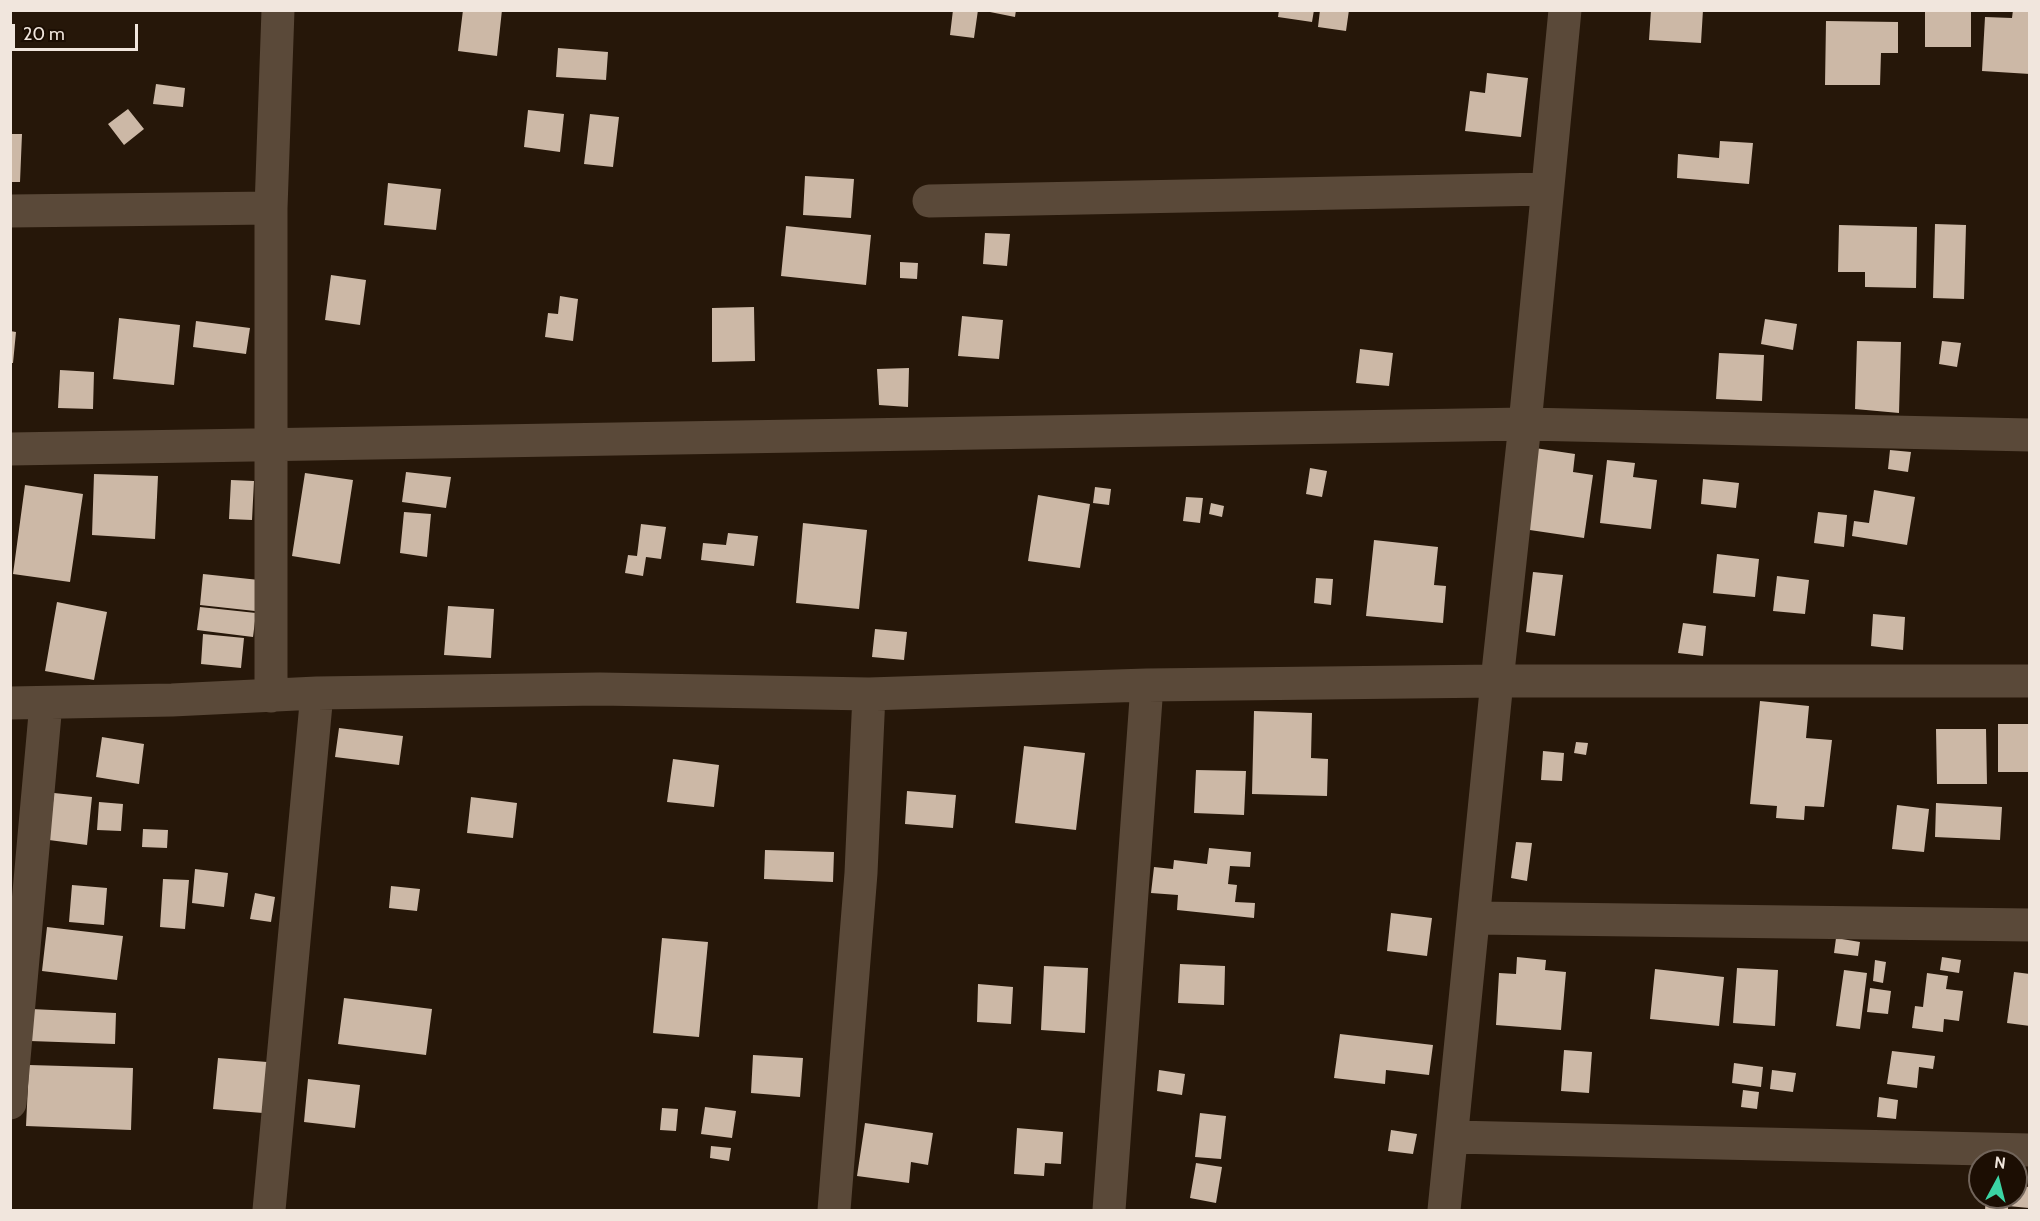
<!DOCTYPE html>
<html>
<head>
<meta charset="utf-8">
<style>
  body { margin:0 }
  #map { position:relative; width:2040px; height:1221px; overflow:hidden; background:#261709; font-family:Cabin,sans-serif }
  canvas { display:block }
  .frame { position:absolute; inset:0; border:12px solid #f1e6dd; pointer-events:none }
  .north { position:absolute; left:1968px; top:1149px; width:60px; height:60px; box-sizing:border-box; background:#1c0e03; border:2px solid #71645a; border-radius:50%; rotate:7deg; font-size:16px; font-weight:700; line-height:24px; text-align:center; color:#f1e6dd }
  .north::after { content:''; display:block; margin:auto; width:21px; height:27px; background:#3bd4a4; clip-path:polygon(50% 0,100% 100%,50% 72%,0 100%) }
  .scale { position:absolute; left:12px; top:24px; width:126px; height:27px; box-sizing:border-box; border:3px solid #f1e6dd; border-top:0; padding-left:8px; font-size:18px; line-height:21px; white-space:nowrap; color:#f1e6dd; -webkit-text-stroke:4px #1c0e03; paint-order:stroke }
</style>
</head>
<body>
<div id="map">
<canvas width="2040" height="1221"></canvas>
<div class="frame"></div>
<div class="north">N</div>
<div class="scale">20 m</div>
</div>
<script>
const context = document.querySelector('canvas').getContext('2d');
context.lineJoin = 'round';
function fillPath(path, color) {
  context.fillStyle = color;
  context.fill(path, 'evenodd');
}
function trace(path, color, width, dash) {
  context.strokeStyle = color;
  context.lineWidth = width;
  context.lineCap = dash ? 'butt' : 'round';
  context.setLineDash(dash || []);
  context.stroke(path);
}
const building = new Path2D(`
  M463,10H502L497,56L458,51Z
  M953,10H978L974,38L950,35Z
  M980,10H1016L1015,17Z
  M1279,10H1314L1312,22L1278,17Z
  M1320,10H1349L1346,31L1318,27Z
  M1651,10H1703L1701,43L1649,40Z
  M1925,10H1971V47H1925Z
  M2013,10H2030V74L1982,71L1985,17L2012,18Z
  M1826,21L1898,22V53H1881L1880,85H1825Z
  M558,48L608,52L606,80L556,77Z
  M1487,73L1528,78L1521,137L1465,131L1470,91L1485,93Z
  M156,84L185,88L183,107L153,104Z
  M128,109L144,129L124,145L108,124Z
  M528,110L564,114L560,152L524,147Z
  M590,114L619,117L613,167L584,164Z
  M10,134H22L20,182H10Z
  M1720,141L1753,143L1749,184L1677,178L1678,154L1719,158Z
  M805,176L854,179L851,218L803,215Z
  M388,183L441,189L436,230L384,225Z
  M1935,224L1966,225L1964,299L1933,298Z
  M1839,225L1917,227L1916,288L1865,287V272H1838Z
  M786,226L871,235L866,285L781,276Z
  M985,233L1010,234L1007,266L983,264Z
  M900,262L918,263L917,279L900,278Z
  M331,275L366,280L360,325L325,320Z
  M560,296L578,299L573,341L545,337L548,313L558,314Z
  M754,307L755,361L712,362V308Z
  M962,316L1003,320L999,359L958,356Z
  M119,318L180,325L174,385L113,379Z
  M1765,319L1797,324L1793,350L1761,344Z
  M196,321L250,328L246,354L193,347Z
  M10,331L16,332L13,363H10Z
  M1857,341L1901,342L1899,413L1855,409Z
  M1942,341L1961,343L1957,367L1939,364Z
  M1360,349L1393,353L1389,386L1356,383Z
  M1719,353L1764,355L1762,401L1716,399Z
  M909,368L908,407L879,405L877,369Z
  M60,370L94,372L93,409L58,408Z
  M1535,448L1575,454L1573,472L1593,475L1584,538L1523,529Z
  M1890,450L1911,452L1908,472L1888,469Z
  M1607,460L1635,463L1633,477L1657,480L1651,529L1600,523Z
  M1310,468L1327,471L1322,497L1306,494Z
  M406,472L451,477L446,508L402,502Z
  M305,473L353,480L340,564L292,556Z
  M94,474L158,476L155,539L92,535Z
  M1703,479L1739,483L1736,508L1701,504Z
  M231,480L254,481L252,520L229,519Z
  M25,485L83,494L70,582L13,574Z
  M1095,487L1111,489L1109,505L1093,503Z
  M1874,490L1915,497L1907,545L1852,536L1854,521L1869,523Z
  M1038,495L1090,504L1080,568L1028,561Z
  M1186,497L1203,498L1200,523L1183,521Z
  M1211,503L1224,506L1222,517L1209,514Z
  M404,512L431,514L427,557L400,553Z
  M1818,512L1847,515L1844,547L1814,543Z
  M803,523L867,530L859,609L796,603Z
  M641,524L666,527L661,559L646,557L643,576L625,573L628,555L637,556Z
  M728,533L758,536L754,566L701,560L703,543L726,545Z
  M1374,540L1438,547L1434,585L1446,586L1443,623L1366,616Z
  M1717,554L1759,559L1755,597L1713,593Z
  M1533,572L1563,575L1555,636L1526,632Z
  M203,574L259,580L255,611L200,605Z
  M1777,576L1809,580L1805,614L1773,611Z
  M1316,578L1333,579L1331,605L1314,603Z
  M57,602L107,612L94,680L45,671Z
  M448,606L494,609L491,658L444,655Z
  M200,607L256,613L253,637L197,630Z
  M1873,614L1905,617L1903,650L1871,646Z
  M1683,623L1706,626L1703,656L1678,653Z
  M875,629L907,632L904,660L872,657Z
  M203,634L244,638L241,668L201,664Z
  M1760,701L1809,706L1806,738L1832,740L1824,807L1805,806L1804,820L1776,818L1777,806L1750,804Z
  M1254,711L1312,713L1311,758L1328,759L1327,796L1252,794Z
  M1998,724H2030V772H1998Z
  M339,728L403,736L399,765L335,757Z
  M1936,729H1986L1987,784H1937Z
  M102,737L144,744L139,784L96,777Z
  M1576,742L1588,743L1586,755L1574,753Z
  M1024,746L1085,753L1076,830L1015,823Z
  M1543,751L1564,753L1562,781L1541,780Z
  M673,759L719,765L714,807L667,802Z
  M1196,770L1246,771L1244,815L1194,813Z
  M907,791L956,795L953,828L905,824Z
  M54,793L92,797L87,845L49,840Z
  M471,797L517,803L513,838L467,833Z
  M99,802L123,804L121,831L97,830Z
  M1936,803L2002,807L2000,840L1935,837Z
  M1897,805L1929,809L1924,852L1892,849Z
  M143,829L168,830L167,848L142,847Z
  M1516,842L1532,843L1527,881L1511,878Z
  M1209,848L1251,852L1250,867L1230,866L1228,884L1237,885L1235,902L1255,903L1254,918L1177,910L1178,895L1151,893L1154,867L1173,869L1174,860L1207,864Z
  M765,850L834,852L833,882L764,879Z
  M195,869L228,873L224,907L192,903Z
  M163,879L189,880L185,929L160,927Z
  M72,885L107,888L104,925L69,922Z
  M391,886L420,889L417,911L389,908Z
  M255,893L275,897L271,922L250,919Z
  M1391,913L1432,918L1427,956L1387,951Z
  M47,927L123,936L117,980L42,971Z
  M662,938L708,942L699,1037L653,1033Z
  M1836,938L1860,942L1858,956L1834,953Z
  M1517,957L1546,960L1545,970L1566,972L1561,1030L1496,1025L1499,973L1516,974Z
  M1942,957L1961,960L1959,973L1940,970Z
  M1875,960L1886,962L1883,983L1873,981Z
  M1180,964L1225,966L1224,1005L1178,1003Z
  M1044,966L1088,968L1085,1033L1041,1030Z
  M1737,968L1778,970L1775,1026L1733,1023Z
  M1655,969L1724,977L1719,1026L1650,1019Z
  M1844,970L1867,973L1860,1029L1836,1026Z
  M2014,972L2030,974V1026L2007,1023Z
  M1927,973L1948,976L1946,989L1963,991L1959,1021L1944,1019L1943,1032L1912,1028L1915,1006L1923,1007Z
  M978,984L1013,987L1011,1024L977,1022Z
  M1870,988L1891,991L1888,1014L1867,1012Z
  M344,998L432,1009L426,1055L338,1044Z
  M31,1009L116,1013L115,1044L30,1041Z
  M1340,1034L1433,1045L1429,1075L1386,1070L1385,1084L1334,1078Z
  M1564,1050L1592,1052L1589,1093L1561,1091Z
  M1892,1051L1935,1056L1933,1069L1919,1067L1917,1088L1887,1084Z
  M753,1055L803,1058L800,1097L751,1093Z
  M218,1058L267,1062L263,1113L213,1109Z
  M1734,1063L1763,1067L1761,1087L1732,1083Z
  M29,1065L133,1068L131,1130L26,1126Z
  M1159,1070L1185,1074L1182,1095L1157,1091Z
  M1772,1070L1796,1073L1793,1092L1770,1089Z
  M308,1079L360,1085L355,1128L304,1122Z
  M1743,1090L1759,1092L1757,1109L1741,1107Z
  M1879,1097L1898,1100L1896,1119L1877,1117Z
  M705,1107L736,1111L732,1138L701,1134Z
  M662,1108L678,1109L676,1131L660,1130Z
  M1200,1113L1226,1116L1221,1159L1195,1157Z
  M865,1123L933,1133L928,1165L911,1162L909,1183L857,1176Z
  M1017,1128L1063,1132L1061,1164L1045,1163L1044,1176L1014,1174Z
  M1391,1130L1417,1134L1413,1154L1388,1151Z
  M711,1146L731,1148L729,1161L710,1158Z
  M1196,1163L1222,1167L1216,1203L1190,1198Z
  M2016,1186L2030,1187L2029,1208L2008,1206V1210H1985L1986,1197H2016Z`);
const street = new Path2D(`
  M929,201L1547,189
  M10,211L271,208
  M10,449L1525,424L2030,435
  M271,696V208L278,10
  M10,703L172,700L317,693L600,689L869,694L1147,685L1497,681H2030
  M1474,918L2030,925
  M10,1103L46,703
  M1453,1137L2030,1150
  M269,1210L317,693
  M834,1210L861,873L869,694
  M1109,1210L1147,685
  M1444,1210L1497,681L1525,424L1565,10`);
fillPath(building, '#ccb8a6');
trace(street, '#5a4939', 33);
</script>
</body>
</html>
